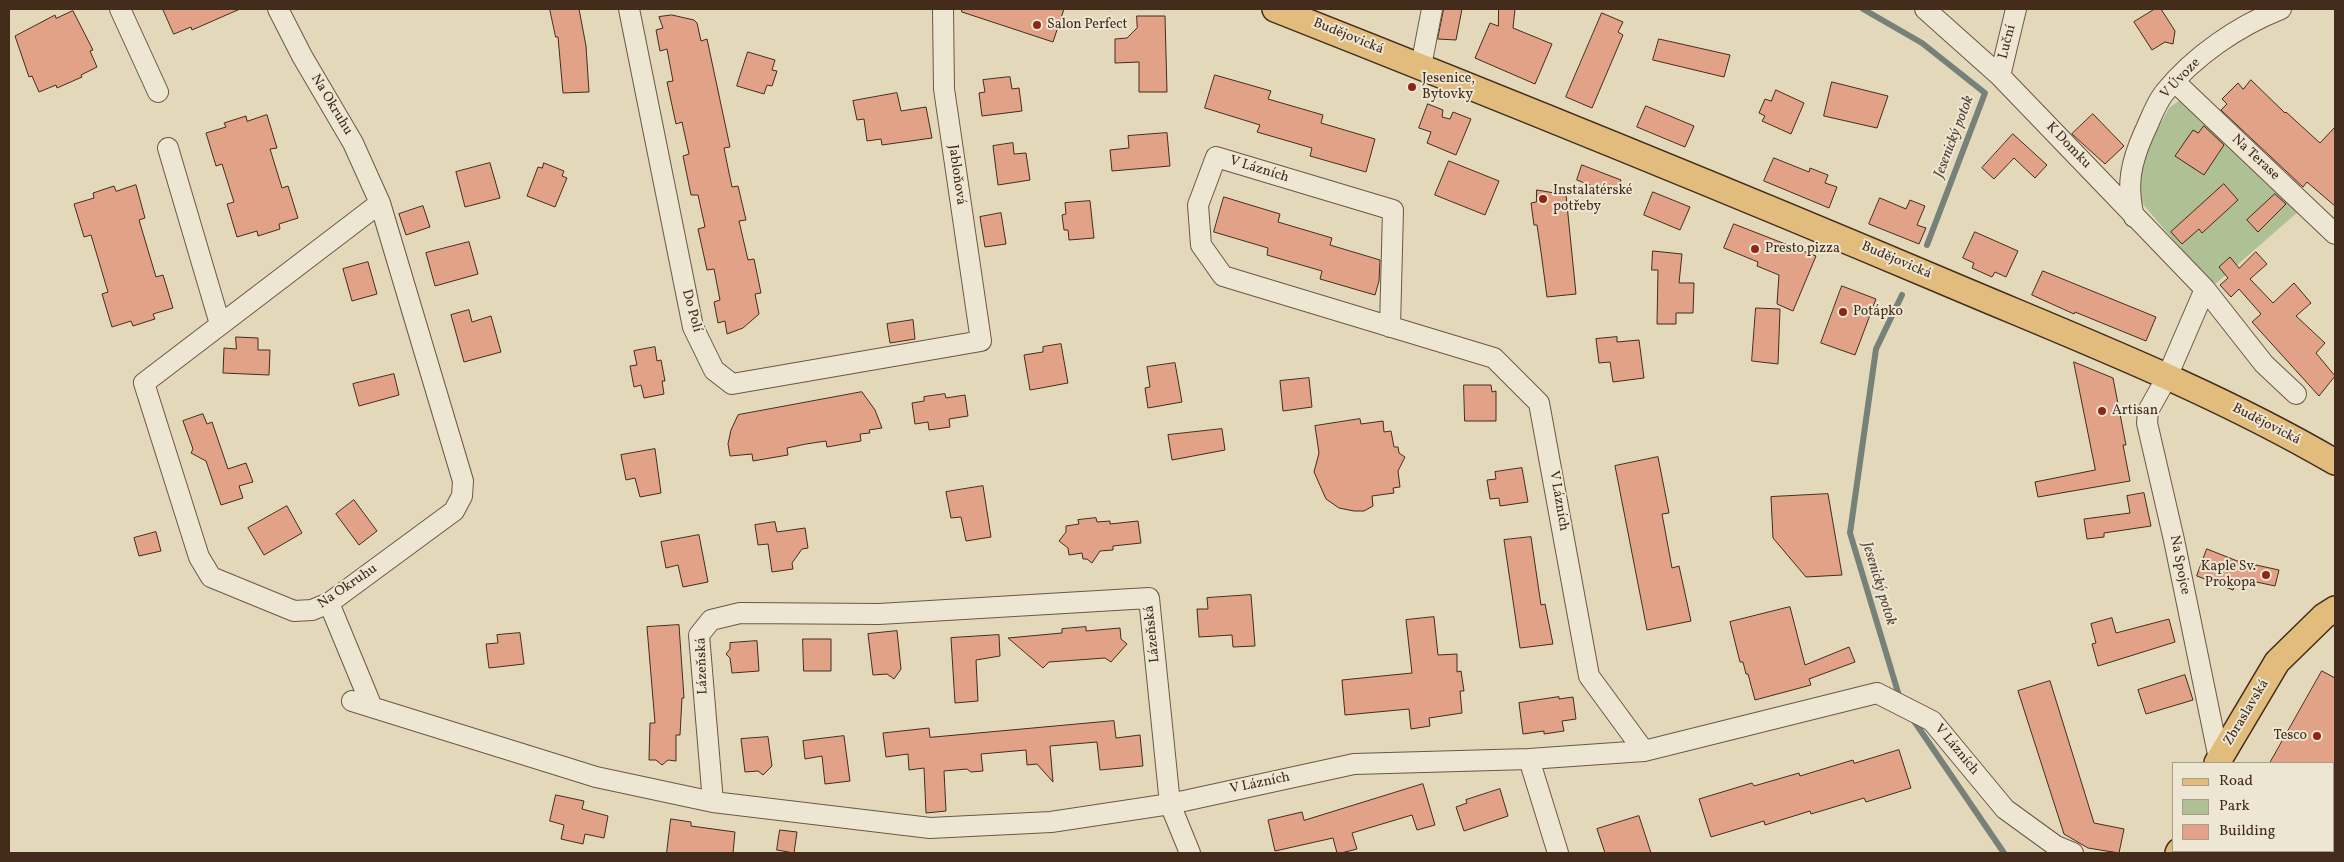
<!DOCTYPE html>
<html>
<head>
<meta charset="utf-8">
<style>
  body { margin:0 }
  #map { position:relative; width:2344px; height:862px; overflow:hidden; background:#e3d9ba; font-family:Vollkorn,serif }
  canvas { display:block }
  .frame { position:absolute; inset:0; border:10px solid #442c1c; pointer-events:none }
  .legend { position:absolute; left:2172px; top:762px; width:162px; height:90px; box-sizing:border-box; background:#ede6d2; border:1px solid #a99c89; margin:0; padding:6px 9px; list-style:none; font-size:15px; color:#442c1c }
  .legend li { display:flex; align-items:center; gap:10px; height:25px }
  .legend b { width:25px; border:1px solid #a99c89 }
</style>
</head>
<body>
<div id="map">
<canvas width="2344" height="862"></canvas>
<div class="frame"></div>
<ul class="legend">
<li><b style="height:6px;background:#e2bc7d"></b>Road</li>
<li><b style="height:14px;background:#aec094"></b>Park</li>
<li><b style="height:14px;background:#e2a287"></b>Building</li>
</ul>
</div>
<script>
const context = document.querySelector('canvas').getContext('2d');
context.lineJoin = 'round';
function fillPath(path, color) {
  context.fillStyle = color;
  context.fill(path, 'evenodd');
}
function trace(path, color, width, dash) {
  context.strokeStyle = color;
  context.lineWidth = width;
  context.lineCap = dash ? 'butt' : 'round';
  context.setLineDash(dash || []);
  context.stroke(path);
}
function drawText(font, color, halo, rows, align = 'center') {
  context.font = font + ' Vollkorn,serif';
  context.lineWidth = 4;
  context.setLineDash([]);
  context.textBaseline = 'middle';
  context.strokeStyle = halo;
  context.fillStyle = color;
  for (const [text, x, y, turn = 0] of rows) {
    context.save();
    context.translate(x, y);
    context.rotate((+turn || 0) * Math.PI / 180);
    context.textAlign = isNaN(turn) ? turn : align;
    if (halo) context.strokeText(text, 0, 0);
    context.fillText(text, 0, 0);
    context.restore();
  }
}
const green = new Path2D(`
  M2180,100L2299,211L2213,286L2141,202L2140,178L2148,147L2169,108Z`);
const stream = new Path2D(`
  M1863,9L1922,43L1985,93L1927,245
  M1900,699L1850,533L1876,349L1902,295
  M1912,718L2004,853`);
const building = new Path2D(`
  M163,9H240L192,30L191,27L174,34Z
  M550,9H579L586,46L589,92L563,93L558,37H556Z
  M962,9H1064L1053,42L962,12Z
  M1444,9H1462L1456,40L1438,39Z
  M1499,9H1515L1513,28L1552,44L1535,84L1475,58L1490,23L1498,26Z
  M2155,9H2161L2175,31L2173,44L2165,42L2152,50L2134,22Z
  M73,11L93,50L90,51L97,67L81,75L82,77L57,88L56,85L39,92L32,76L29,77L15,36L55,15L56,18Z
  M1602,13L1623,22L1618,32L1623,35L1592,108L1566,97Z
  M672,15L694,20L697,23L701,41L707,39L730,147L724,148L728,168L732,187L738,186L746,220L739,221L748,260L754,259L761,293L755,294L759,314L743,328L727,334L725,321L718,323L714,302L720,300L714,269L707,270L698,229L705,227L698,195H691L683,156L689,154L682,122L676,124L667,82L673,81L667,49L660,51L656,30L663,28L659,17Z
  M1137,16H1165L1167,92H1139V62L1115,63V39L1127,38L1137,28Z
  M1659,39L1730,55L1724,77L1653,60Z
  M748,52L775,60L772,70L777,71L772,86L767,85L764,94L737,86Z
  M1215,75L1271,91L1268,99L1323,115L1321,123L1375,139L1366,172L1310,156L1312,148L1257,132L1260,125L1205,108Z
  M1010,77L1012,89L1019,88L1022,111L982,116L979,93L985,92L983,80Z
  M2251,80L2285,113L2286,112L2320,143L2335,127V206L2307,182L2303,187L2221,110L2227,104L2222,99L2238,83L2243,89Z
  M1832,82L1888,96L1877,128L1824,116Z
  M1776,90L1804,103L1791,134L1762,121L1765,116L1759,113L1765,99L1771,101Z
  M897,93L901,111L926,107L932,138L882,145L881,139L867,141L864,119L857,120L853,101Z
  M1428,104L1443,110L1442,117L1450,119L1453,112L1471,119L1456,155L1427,143L1431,132L1419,128Z
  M1646,106L1694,126L1685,147L1637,127Z
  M2093,114L2124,146L2105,164L2072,134Z
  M267,115L277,148L270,149L282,188L288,186L298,218L279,224L280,229L258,236L257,231L237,237L227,204L234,202L222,164L216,166L206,133L226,127L224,123L246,116L247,121Z
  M2204,126L2224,145L2204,175L2175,156L2193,130L2198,133Z
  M1167,133L1170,166L1112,171L1110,150L1129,148L1128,136Z
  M2013,134L2047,165L2035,178L2014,158L1994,179L1982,168Z
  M1013,143L1014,154L1026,153L1030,180L998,185L993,146Z
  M1774,158L1809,172L1810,168L1828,175L1825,183L1837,187L1829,208L1764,181Z
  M1449,161L1499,181L1485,215L1435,195Z
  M490,163L500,198L465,207L456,172Z
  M544,163L564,171L562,176L567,178L555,207L527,196L538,167L542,168Z
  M1582,165L1621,180L1615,195L1577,180Z
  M2224,184L2238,200L2202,233L2199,229L2182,244L2171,232Z
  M136,185L145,218L139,220L156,277L163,275L173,308L153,314L155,319L133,326L131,321L112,327L102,294L108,292L91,235L84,237L74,204L94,198L93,193L114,186L116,191Z
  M1537,190L1566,195L1576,294L1547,297L1541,252L1537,225H1534L1531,203L1536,202Z
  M1653,192L1690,207L1680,230L1644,215Z
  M2275,194L2286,204L2258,232L2247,220Z
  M1224,197L1280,214L1278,222L1332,238L1330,245L1380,260L1379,281L1375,295L1320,279L1322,271L1267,255L1268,248L1214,232Z
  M1880,198L1906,209L1910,200L1925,206L1917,225L1926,228L1919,244L1869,224Z
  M1090,201L1094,238L1069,240L1068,230H1064L1062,215L1066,214L1065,203Z
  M423,206L430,227L406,235L399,214Z
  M1001,213L1006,244L985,247L980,217Z
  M1734,224L1816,256L1793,311L1777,304L1779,275L1757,266L1758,262L1724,248Z
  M1975,232L2018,251L2006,277L1995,272L1992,277L1972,268L1974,263L1963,258Z
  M469,242L478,274L435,286L426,253Z
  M1653,251L1682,254L1679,283H1694L1693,313H1676V324H1657L1658,270H1652Z
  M2256,252L2267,264L2250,279L2273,303L2294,283L2311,303L2296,316L2325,343L2316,353L2335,376L2319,396L2252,322L2261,314L2239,289L2231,297L2220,285L2228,278L2219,267L2230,257L2239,268Z
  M368,262L377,294L352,301L343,269Z
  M2043,271L2156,317L2146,341L2075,312L2074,314L2032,295Z
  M1842,286L1876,299L1855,355L1821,343Z
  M1756,308L1780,309L1778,364L1752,361Z
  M469,310L472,322L491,316L501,352L464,362L451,315Z
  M913,320L915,339L890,343L887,324Z
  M236,337L258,338V350H270L269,375L223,373L224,348L236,349Z
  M1617,337V342L1639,340L1644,378L1613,382L1610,362L1599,363L1596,339Z
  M1061,344L1068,383L1030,390L1024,355L1043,352V347Z
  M655,347L657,361L661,360L665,381H662L664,394L644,398L641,385L634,387L630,366L637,365L634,351Z
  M2074,362L2113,378L2126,445H2123L2130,481L2038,497L2035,482L2095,470Z
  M1175,363L1182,402L1148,408L1145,388L1150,387L1147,367Z
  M394,374L399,395L359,406L353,384Z
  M1309,378L1312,407L1283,411L1280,381Z
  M1464,385H1491L1492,392L1496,391V421H1465Z
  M862,392L875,410L882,428L869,430L870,433L860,434L861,441L827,447L826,441L806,444L787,448L788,455L753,461L752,454L730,456L728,444L731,430L738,415Z
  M945,394L946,398L965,395L968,416L949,419L950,427L929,430L928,422L915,424L912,403L924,401V397Z
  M203,414L207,424L212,422L228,469L246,463L253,482L239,486L243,498L221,505L206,461L191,453L193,449L183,421Z
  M1360,419L1361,424L1383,421L1384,432L1391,431L1394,447H1398L1399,453L1405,457L1398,471L1400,487L1393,488L1394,493L1372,496L1373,506L1364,511H1354L1339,508L1326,499L1314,472L1319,453L1315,426Z
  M1222,429L1225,450L1172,460L1168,435Z
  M655,449L661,493L640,497L635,478L626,480L621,455Z
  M1658,457L1669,513L1662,514L1672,568L1679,566L1691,621L1647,630L1615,466Z
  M1522,468L1528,502L1500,506L1499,498L1490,499L1487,480L1496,479L1495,472Z
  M983,486L991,537L966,541L961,517L951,518L946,492Z
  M2144,493L2151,526L2104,533V537L2087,539L2084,519L2130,513L2127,496Z
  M1828,494L1842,575L1806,577L1773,538L1771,497Z
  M354,500L377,531L359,545L336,514Z
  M287,506L302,533L264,555L248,528Z
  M1096,518L1097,522L1110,521V524L1138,521L1141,543L1113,546V550L1100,551L1092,563L1087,559H1083L1082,553L1069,555L1068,548L1059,541L1066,532V526L1079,524L1078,520Z
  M775,522L777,532L805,528L808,548L802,549L792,563L793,569L772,572L768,544L758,545L755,525Z
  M156,532L161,551L139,556L134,538Z
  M699,535L708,582L683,587L678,565L666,568L661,542Z
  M1531,537L1541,605L1545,604L1553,644L1520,648L1504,540Z
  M2207,549L2255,568L2256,565L2279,570L2275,586L2238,578L2233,590L2197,576Z
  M1251,595L1255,646L1233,647L1232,635L1199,637L1197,609H1208L1207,598Z
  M1790,607L1805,665L1849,647L1855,662L1809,679L1811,685L1755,700L1748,674H1746L1743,662H1740L1730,622Z
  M1434,617L1438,655L1457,654V672L1461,671L1464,691H1460L1462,713L1429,718L1430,726L1411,729L1409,709L1345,715L1342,680L1412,673L1406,620Z
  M2112,618L2116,633L2169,619L2175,642L2098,666L2092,644L2096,643L2091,624Z
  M679,625L684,698H682L680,735H676V761L668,760L662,765L656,760H649L650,723H655L647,627Z
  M1086,627V631L1120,628L1121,639L1127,644L1111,662L1105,658L1049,662L1043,668L1008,638L1062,633V629Z
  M897,631L901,669L894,679L887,674L873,675L868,634Z
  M520,633L524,664L489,668L486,644L498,643L497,635Z
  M999,635L1000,656L976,660L978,701L955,703L951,638Z
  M803,639H831V671H804Z
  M757,641L759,671L732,673L730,658L726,654L730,649V643Z
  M2322,671L2335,678V763H2270Z
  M2185,675L2193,700L2146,714L2138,690Z
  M2050,681L2094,823L2124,829L2119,853L2088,848L2064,834L2018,691Z
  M1559,697V699L1573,697L1576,719L1562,721L1564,731L1544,734V731L1523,734L1519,703Z
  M1114,721L1116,738L1140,735L1143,766L1100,770L1097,742L1050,746L1053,782L1037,764L1027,765L1026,750L981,754L983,771L971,772L967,769L944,771L946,811L926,813L924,768L909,770L908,754L886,757L883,733L929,728L930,737Z
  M844,736L850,781L825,784L822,756L805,759L803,741Z
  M768,737L772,766L763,775L758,771L745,772L741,739Z
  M1899,750L1911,788L1866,802L1864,798L1811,814L1810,811L1765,825L1764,821L1711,837L1699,799L1752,783L1754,786L1799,773L1800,776L1853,760L1854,763Z
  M1423,784L1435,825L1417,830L1412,815L1352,833L1357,849L1341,853H1337L1333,838L1275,851L1268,820L1302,812L1304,820Z
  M1500,789L1508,816L1464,831L1456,807L1467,803L1466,800Z
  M556,795L584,801L582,809L608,816L604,838L585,834L583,844L561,839L564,825L550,821Z
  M1639,816L1651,853H1605L1597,829Z
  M671,819L691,822V826L735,832L733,853H667Z
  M780,830L797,832L794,853L777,850Z`);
const minor = new Path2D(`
  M120,9L158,92
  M278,9L302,56L353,143L380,203L463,481L462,496L454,511L329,603L312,610L294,611L211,577L199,557L144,383L380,203
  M629,9L693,327L714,370L732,384L981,341L944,89L943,9
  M1925,9L2000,76L2205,289L2167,377L2148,411L2147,423L2174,540L2219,759
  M1421,66L1432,9
  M2000,76L2016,9
  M2175,82L2335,234
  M168,148L220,324
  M2134,217C2126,185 2131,162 2144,133C2151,119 2155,104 2165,92C2194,56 2238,26 2281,9
  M2205,289L2264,364L2296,394
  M1390,327L1393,210L1216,157L1198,205L1201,245L1223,276L1494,358L1539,403L1589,676L1644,751
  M329,603L372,707
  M352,701L596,777L713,802L930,828L1051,822L1170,804L1354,764L1529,759L1644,751L1877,693L1932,721L2005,809L2056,846L2073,853
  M1529,759L1558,853
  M713,802L699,635L711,620L740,613L879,614L1149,598L1170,804L1190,853`);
const major = new Path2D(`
  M1275,9C1498,97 1720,187 1940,280C2074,337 2210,389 2335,462
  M2217,763L2277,662L2324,616L2335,609
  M2178,853L2179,851`);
const markers = [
  [1037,25,5,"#8f2418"],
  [1412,87,5,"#8f2418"],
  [1543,199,5,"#8f2418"],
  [1755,249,5,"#8f2418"],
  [1843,312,5,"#8f2418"],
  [2102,411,5,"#8f2418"],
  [2266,575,5,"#8f2418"],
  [2317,736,5,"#8f2418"]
];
const poiNames = [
  ["Salon Perfect",1047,25],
  ["Jesenice,",1422,79],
  ["Bytovky",1422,95],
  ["Instalatérské",1553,191],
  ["potřeby",1553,207],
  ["Presto pizza",1765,249],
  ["Potápko",1853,312],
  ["Artisan",2112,411],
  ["Kaple Sv.",2256,567,"right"],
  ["Prokopa",2256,583,"right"],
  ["Tesco",2307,736,"right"]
];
const streetNames = [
  ["Budějovická",1348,37,22],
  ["Luční",2008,42,-76],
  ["V Úvoze",2181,79,-46],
  ["Na Okruhu",331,105,59],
  ["K Domku",2068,146,46],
  ["Na Terase",2255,158,43],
  ["V Lázních",1259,170,17],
  ["Jabloňová",956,175,82],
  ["Budějovická",1896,261,23],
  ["Do Polí",691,311,75],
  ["Budějovická",2266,425,27],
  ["V Lázních",1558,501,80],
  ["Na Spojce",2179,565,79],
  ["Na Okruhu",348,587,-34],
  ["Lázeňská",1153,634,-96],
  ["Lázeňská",703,666,-92],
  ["Zbraslavská",2247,713,-59],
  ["V Lázních",1956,750,50],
  ["V Lázních",1260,784,-12]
];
const waterNames = [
  ["Jesenický potok",1955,137,-69],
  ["Jesenický potok",1878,584,73]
];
fillPath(green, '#aec094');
trace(stream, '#768179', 6);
fillPath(building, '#e2a287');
trace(building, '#442c1c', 1);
trace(minor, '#6c5744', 22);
trace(major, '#442c1c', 28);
trace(minor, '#ede6d2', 20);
trace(major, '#e2bc7d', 25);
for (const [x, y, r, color] of markers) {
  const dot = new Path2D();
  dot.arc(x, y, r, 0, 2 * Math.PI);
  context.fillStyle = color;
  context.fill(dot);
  trace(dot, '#ede6d2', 2);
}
drawText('14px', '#442c1c', '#ede6d2', poiNames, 'left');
drawText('14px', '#442c1c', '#ede6d2', streetNames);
drawText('italic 15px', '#55483b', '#ede6d2', waterNames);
</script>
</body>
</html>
